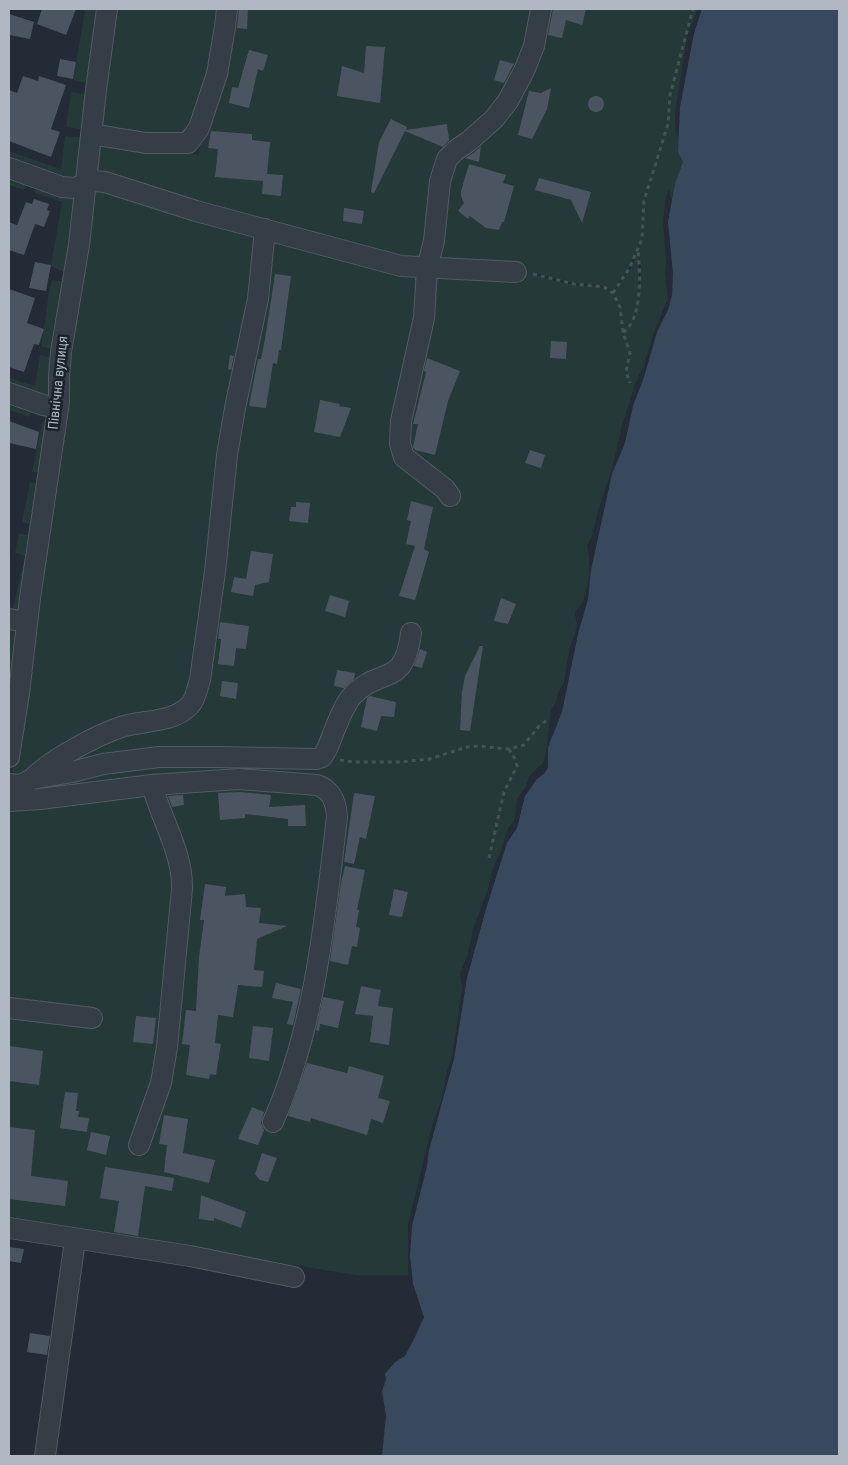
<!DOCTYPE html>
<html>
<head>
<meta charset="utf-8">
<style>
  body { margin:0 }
  #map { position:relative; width:848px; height:1465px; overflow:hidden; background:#222b36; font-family:"Roboto Condensed",sans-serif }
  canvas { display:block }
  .frame { position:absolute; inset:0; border:10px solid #afb8c3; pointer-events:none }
</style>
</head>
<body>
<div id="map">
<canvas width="848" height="1465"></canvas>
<div class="frame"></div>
</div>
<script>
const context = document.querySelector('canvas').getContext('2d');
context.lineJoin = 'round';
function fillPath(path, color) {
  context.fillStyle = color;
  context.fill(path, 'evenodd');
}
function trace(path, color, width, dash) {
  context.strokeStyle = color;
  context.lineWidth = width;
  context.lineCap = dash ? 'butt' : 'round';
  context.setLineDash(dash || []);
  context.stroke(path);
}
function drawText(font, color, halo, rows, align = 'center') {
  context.font = font + ' "Roboto Condensed",sans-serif';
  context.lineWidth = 5;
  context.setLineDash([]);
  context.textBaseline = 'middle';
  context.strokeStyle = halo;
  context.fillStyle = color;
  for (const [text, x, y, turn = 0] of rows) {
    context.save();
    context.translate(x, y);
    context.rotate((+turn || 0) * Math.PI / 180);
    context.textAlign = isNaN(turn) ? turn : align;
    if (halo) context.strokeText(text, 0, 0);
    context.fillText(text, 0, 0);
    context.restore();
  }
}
const green = new Path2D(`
  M79,9H101L92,84L73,80L85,11Z
  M112,9H223L216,52L185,139L102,129L98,104Z
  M232,9H698L687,35L675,114L676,134L680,139L678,152L683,162L675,183L671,201L669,189L666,197L663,221L666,260L665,272L668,299L655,329L644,364L634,387L622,426L613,465L599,508L592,536L587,546C591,562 590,587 582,603C580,606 577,609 575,613L577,625L575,634L569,651L564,682L558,693L556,702L551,710L545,759L542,764L530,775L525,788L517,799L515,819L508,828L501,851L493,868L487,892L474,926L467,957L460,973L462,990L452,1056L446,1075L443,1095L432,1126L408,1225V1275H356L238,1256L9,1224V812L36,791L41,773L92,745L187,712L267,225L99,175C89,161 96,153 102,139L184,150L198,155ZM638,250L641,266L638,300L639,267L638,253L631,268L613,293C598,283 590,287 574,285C561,283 547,279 535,275L540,274C551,277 563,282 575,283C591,286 599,282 613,291L630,267Z
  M71,92L91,95L86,130L66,127Z
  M65,136L85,138L77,179L68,183L9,163V151L61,169Z
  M9,174L27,180L24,190L9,185Z
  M37,183L73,196L77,201L69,272L60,271L51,265L62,202L35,193Z
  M100,188L260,239L188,701L11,781L64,382L91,199L97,190Z
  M52,280L68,282L57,349L41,347L49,292Z
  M40,355L55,358L54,397L9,387V378L35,386Z
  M9,402L32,411L29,417L9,410Z
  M46,419L48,420L42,472H32L42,423Z
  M30,482L41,485L35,526L22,522Z
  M19,533L33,537L20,611L9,610V607L13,608L25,556L15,553Z
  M9,624L15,628L19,636L9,711Z`);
const water = new Path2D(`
  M702,9H839V1456H382L386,1416L382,1391L386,1380L385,1374L395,1362L405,1356L414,1339L424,1317L413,1284L410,1255L412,1226L427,1166L429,1150L454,1059L467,978L486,909L507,843L517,828L525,796L537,779L544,774L548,768V747L562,712L578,634L588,599L591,570L612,474L625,443L633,406L644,377L657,332L668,310L672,295L673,274L668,222L675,183L683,162L678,152L680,107L694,33Z`);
const building = new Path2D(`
  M42,9H76L66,35L37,24Z
  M239,9H248L247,29L237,28Z
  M553,9H586L582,25L566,20L562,38L548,35Z
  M9,14L34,22L30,39L9,35Z
  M366,46L385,47L380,103L337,96L342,66L364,73Z
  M249,50L268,55L263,71L258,69L249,108L229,103L232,87L238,88Z
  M60,59L76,62L73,79L57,76Z
  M500,60L514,64L504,83L494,80Z
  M23,76L38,81L39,76L66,85L51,129L60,132L51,157L9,141V90L17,93Z
  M551,88L547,109L532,139L518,135L529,91L541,93Z
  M588 104a8 8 0 1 1 16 0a8 8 0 1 1-16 0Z
  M391,119L407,127L406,130L447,124L449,140L443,147L405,131L374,193L371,192L379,142Z
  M211,131L252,134V140L270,142L267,174L283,175L281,196L262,194L263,181L215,177L218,149L208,148Z
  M481,146L479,162L465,158L475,152Z
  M469,164L506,175L503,183L514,186L504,222H502L499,230L486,228L470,216L468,219L458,211L464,203L461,196V191Z
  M539,178L591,192L582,223L571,200L535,190Z
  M34,199L49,204L47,210L50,211L44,227L35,224L24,255L9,250V222L17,225L26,202L32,204Z
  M344,208L364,211L362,224L343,221Z
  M35,262L51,265L46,291L29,288Z
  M275,274L291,276L281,350H279L277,364L273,363L266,408L249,406L258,359H261L265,339Z
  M9,289L35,298L27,323L44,329L39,345L34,344L24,372L9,367Z
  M551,341L567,342L566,359L550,358Z
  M230,355L234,356L231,370L228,369Z
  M427,358L460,371L448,401L435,455L415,450L413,447L418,424H413L426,372L424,371Z
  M320,400L340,404L339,406L351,408L340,437L314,432Z
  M9,421L39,432L36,449L9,443Z
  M530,450L545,455L541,468L525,463Z
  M411,501L433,507L424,549L429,552L415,600L399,596L415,546L406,544L411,521L407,520Z
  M296,502L310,503L308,523L289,521L291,507H296Z
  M251,551L273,554L269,582L255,585L253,596L231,592L234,577L246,579Z
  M330,595L349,601L345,617L325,611Z
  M501,598L516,604L508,624L494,621Z
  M220,622L249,626L246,649L236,648L234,666L218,664L221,639H218Z
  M480,646H483L470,731L460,730L462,692L465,676Z
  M420,649L427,652L422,668L414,666Z
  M337,670L355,673L354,679L344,688L334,686Z
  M222,681L238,683L236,699L220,696Z
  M370,696L396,702L394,717L381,716L377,731L361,727L367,698Z
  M241,792L271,795L269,807L305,805L306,826H288V819L245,814V818L220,820L218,793Z
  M354,793L375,796L366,839L360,837L354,864L344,862Z
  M183,795L184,805L172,807L168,796Z
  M345,866L365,870L357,910H359L356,927L360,928L357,947L352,946L348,965L330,961L341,883Z
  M205,884L226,887L225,896L245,894L246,907L261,908L259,923L287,926L257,939L254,970L264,971L262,987L238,985L233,1017L218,1015L215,1043L221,1044L216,1075L210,1074L209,1079L186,1075L190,1045L182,1044L186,1010L196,1011L199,957L204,920H200Z
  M394,889L408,892L402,917L389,915Z
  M276,983L301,989L293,1025L287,1024L293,1002L272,998Z
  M361,986L381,990L378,1006L393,1008L389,1045L370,1042L373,1016L355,1014Z
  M323,997L344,1001L338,1028L320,1024L319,1031L316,1030Z
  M136,1016L156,1018L153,1044L133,1042Z
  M253,1026L273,1028L269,1061L249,1058Z
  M10,1046L43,1051L39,1085L9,1081Z
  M307,1063L347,1073L349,1066L384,1076L378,1098L390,1101L383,1123L371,1119L367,1135L311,1118L310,1122L288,1116Z
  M65,1092L78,1093L76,1111H79L78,1117L89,1118L87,1132L60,1128Z
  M252,1107L264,1112L261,1123L264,1130L258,1145L238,1139Z
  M164,1115L188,1119L183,1153L215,1160L209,1183L164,1172L167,1145L159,1144Z
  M9,1127L35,1130L31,1176L68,1181L65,1206L9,1199Z
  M91,1132L110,1136L106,1155L87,1150Z
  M262,1153L277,1158L268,1182L260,1180L255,1174Z
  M105,1167L174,1178L172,1191L145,1186L138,1236L114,1232L119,1201L100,1198Z
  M201,1195L246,1212L241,1228L214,1218V1221L199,1219Z
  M9,1247L24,1249L21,1263L9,1261Z
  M30,1333L50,1336L47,1355L27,1352Z`);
const path = new Path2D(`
  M533,274L574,284L604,287L613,293L620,307L623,332L630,353L626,372L630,383
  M613,293L630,267L642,239L644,201L668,124L670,95L693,9
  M623,332C643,320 640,271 638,251
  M340,760L353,762H401L429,759L467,747L478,746L509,749L524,745L539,726L547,720
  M489,858L504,792L517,766L515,759L509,749`);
const minor = new Path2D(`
  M91,134L146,143H188L199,128L217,74L225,27L227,9
  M9,168L62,187L75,188L94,181L105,182L196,211L401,266L516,272
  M9,393L43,405L58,408
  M450,496L445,489L404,457L400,444L401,421L424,318L427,268L434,241L440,181L447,159L456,150L468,142L494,119L508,101L524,71L534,46L541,9
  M9,619L27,622
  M9,757L19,693L30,598L59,402V377L61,352L79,245L96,90L107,9
  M32,779C50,760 95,736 121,727C143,720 174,723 190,705C196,699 197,688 200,680L215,572L227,455L235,408L258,299L265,229
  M9,784L20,785L32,779L72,772L103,764L159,757H219L316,759L322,757L327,749C333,735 342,707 352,696C380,666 404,689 411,633
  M9,801L40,799L152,785L239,779L317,785C332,790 336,802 337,817C325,920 315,1027 273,1122
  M9,1008L92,1018
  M139,1145L161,1083L167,1047L182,889C183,853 161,819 152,785
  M9,1228L190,1256L294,1277
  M45,1456L75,1240`);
const streetNames = [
  ["Північна вулиця",59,383,-84]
];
fillPath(green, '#263939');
fillPath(water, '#38495e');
fillPath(building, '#4a5561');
trace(minor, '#525b64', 22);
trace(path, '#435456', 3, [4, 4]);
trace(minor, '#353d46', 20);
drawText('14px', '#afb8c3', '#1a222b', streetNames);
</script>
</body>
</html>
